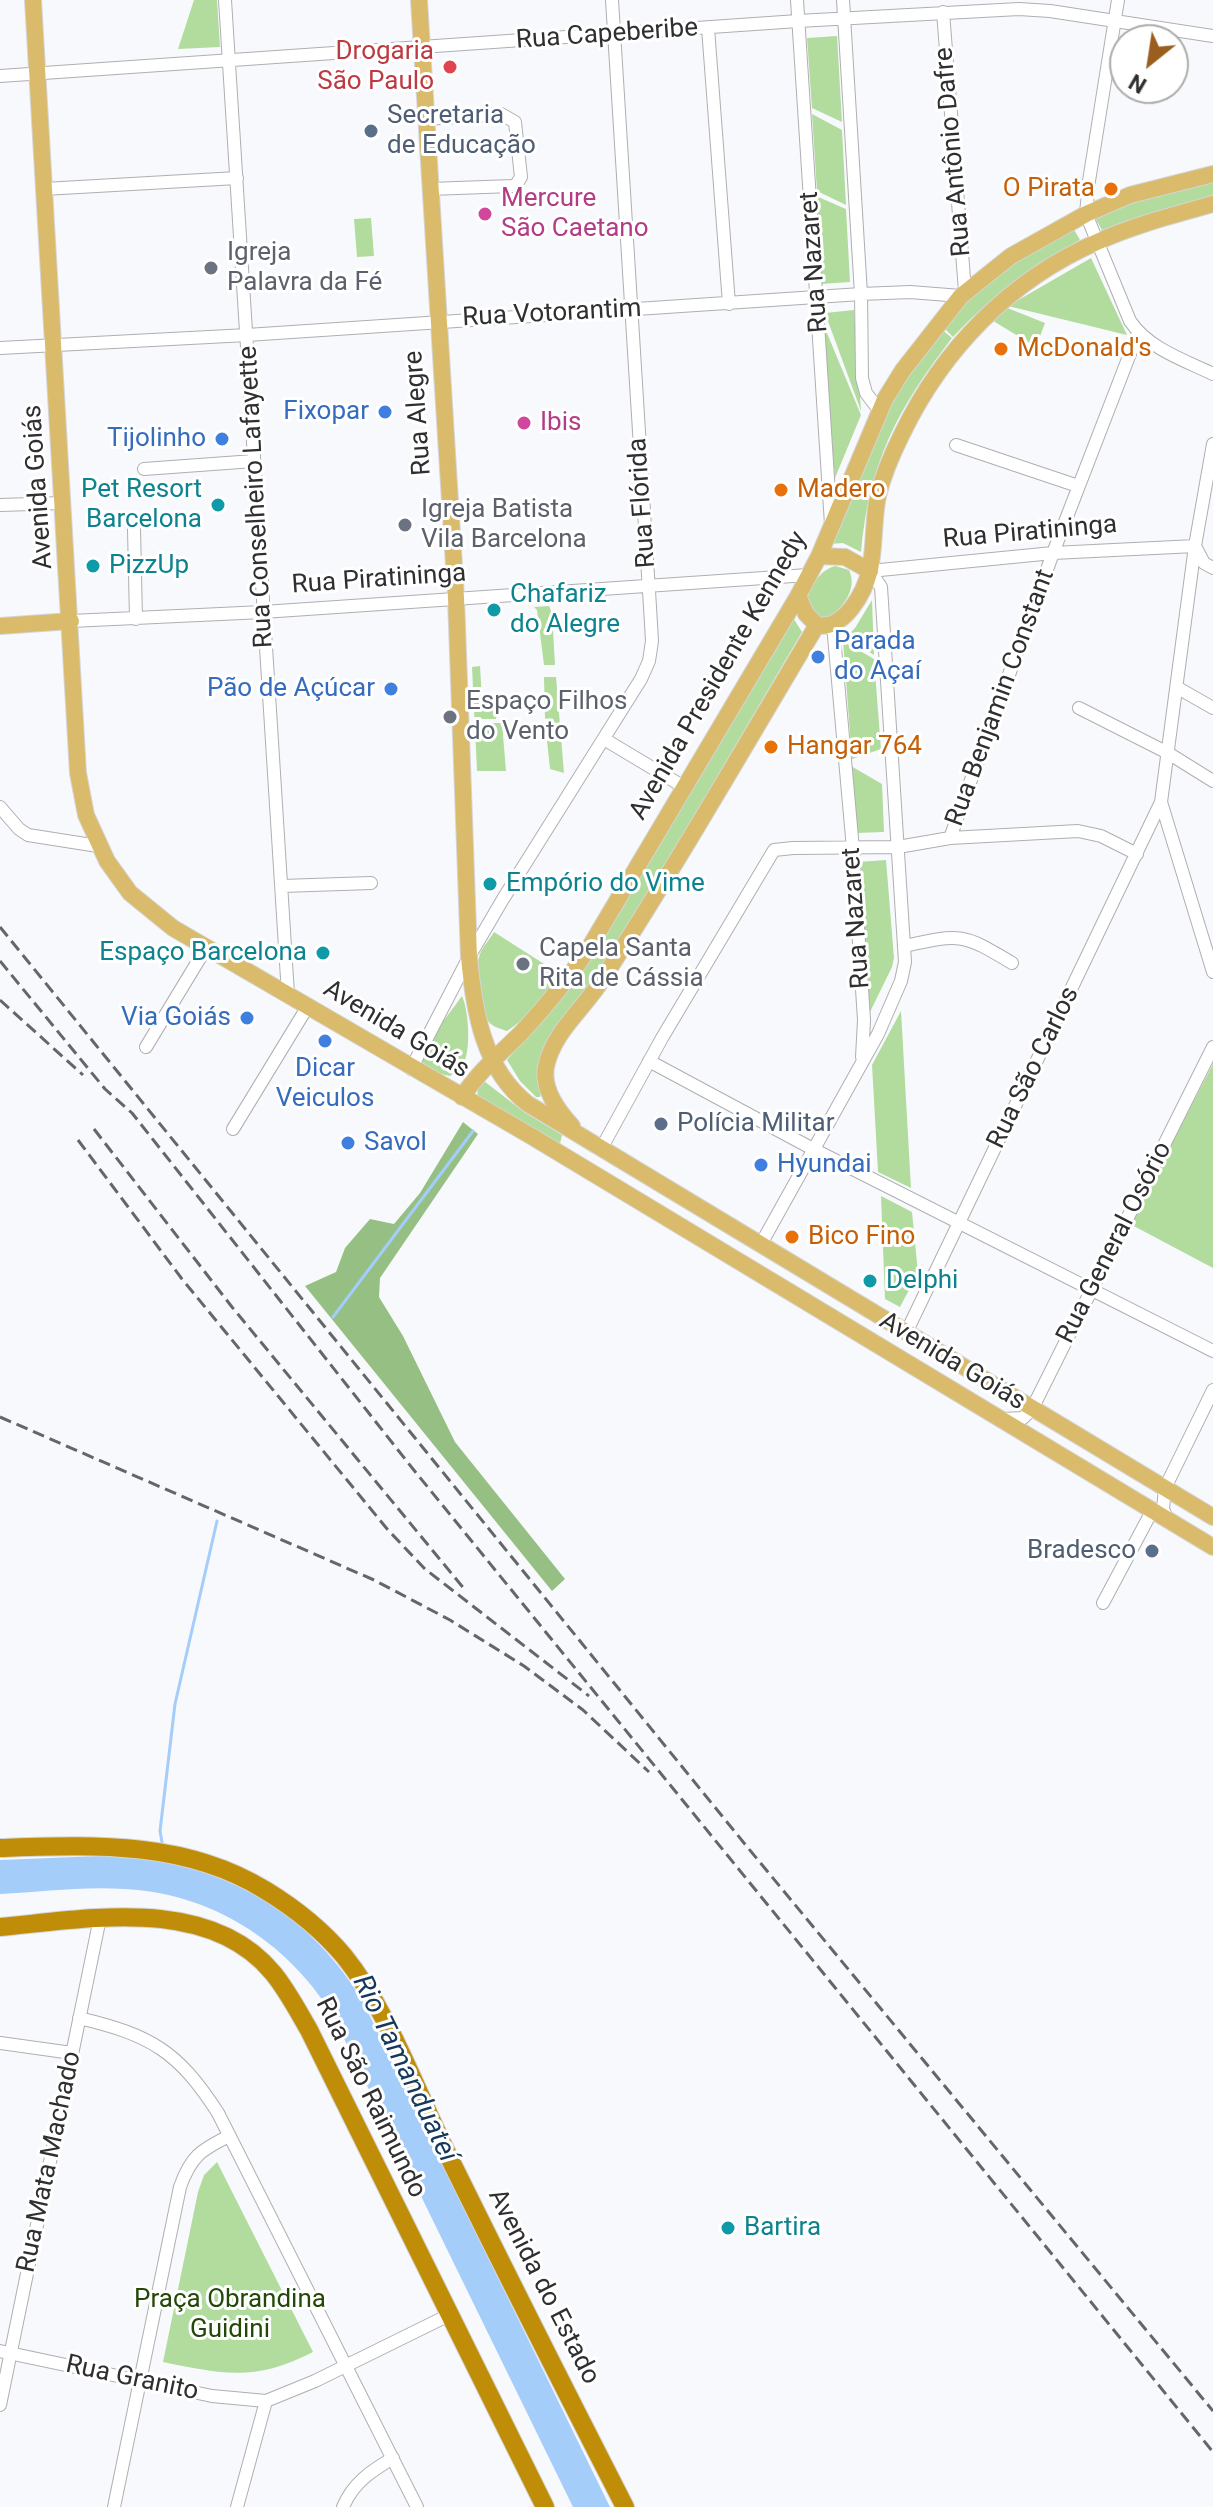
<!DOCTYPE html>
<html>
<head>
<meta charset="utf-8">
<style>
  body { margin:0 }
  #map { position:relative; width:1213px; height:2507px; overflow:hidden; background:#f8f9fc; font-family:Roboto,sans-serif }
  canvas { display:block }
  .north { position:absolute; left:1109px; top:24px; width:80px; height:80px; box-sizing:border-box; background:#fff; border:2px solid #acacad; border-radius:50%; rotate:210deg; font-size:22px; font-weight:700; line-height:32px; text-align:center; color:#2f2f31 }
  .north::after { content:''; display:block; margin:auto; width:28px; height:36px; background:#9a5f1f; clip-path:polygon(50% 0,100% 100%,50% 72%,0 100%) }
</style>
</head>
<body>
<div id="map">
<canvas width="1213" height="2507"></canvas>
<div class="north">N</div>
</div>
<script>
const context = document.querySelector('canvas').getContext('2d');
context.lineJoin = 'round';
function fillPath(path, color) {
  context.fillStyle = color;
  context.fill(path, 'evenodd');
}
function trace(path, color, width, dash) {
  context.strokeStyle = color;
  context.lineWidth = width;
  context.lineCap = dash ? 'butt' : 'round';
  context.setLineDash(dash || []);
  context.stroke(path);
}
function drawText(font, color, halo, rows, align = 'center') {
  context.font = font + ' Roboto,sans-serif';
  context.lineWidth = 6;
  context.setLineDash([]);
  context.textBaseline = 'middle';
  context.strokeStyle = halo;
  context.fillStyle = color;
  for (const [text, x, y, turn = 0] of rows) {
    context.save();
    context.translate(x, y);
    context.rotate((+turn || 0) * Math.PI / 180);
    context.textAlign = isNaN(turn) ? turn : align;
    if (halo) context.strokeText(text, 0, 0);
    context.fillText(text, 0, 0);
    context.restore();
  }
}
const green = new Path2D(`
  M194,0H217L220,47L178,49Z
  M837,36L842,122L812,108L807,38Z
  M812,114L842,130L846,205L817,191Z
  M1213,181V197L1142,216L1102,230L1094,216L1133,201Z
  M816,196L846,209L850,282L821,284Z
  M371,218L374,256L357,257L354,219Z
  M1072,226L1080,240C1033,268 990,297 953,337L942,326C983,281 1019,256 1072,226Z
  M1091,258L1127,335L1008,306Z
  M1005,307L1045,323L1036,347L990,319Z
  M854,310L861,411L825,313Z
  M822,321L861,415L835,478Z
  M940,328L952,338C897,409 869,463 861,552L843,543L829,544L883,413Z
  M835,566L849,570C858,589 843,607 828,619L816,617L807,601C810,586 820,570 835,566Z
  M872,600L874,655L846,637L855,628Z
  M549,606L552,613L555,665H544L537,610L534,607Z
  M792,616L802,632L630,925L595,978L565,1015L544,1048L537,1071L542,1091L540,1097H536L520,1081L507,1060L579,972Z
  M843,641L874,659L881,749L852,759Z
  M480,666L482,699L485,703L498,707L496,719H480V725L488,726V723H502L506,771H477L472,667Z
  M556,677L564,773L550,769L546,731L549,721L545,718L544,677Z
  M851,766L882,784L884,832L856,833Z
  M886,860L894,958L892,967L868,1016L858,862Z
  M494,932L563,976L528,1016L507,1031C498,1028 490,1026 486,1018C478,1003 474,970 480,954C483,946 490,939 494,932Z
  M462,996C469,1011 472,1055 461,1068C459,1070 452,1075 450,1076L441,1074L420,1061L433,1035Z
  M901,1011L911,1188L878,1172L872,1065Z
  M1213,1064V1268L1130,1224Z
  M484,1081L524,1112L562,1135L560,1144L532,1130L478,1096L477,1088Z
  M881,1196L912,1212L918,1273L900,1307L885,1299Z
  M217,2162L313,2352C255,2382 223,2374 163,2362L198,2192L204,2175Z`);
const forest = new Path2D(`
  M463,1122L478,1134L380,1278L379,1297L403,1336L455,1442L565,1579L552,1591L305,1286L336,1272L345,1248L370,1219L394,1224L420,1193Z`);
const water = new Path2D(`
  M125,1855C229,1869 304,1908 361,1998L610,2507H573L332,2014C286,1941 211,1893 124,1889C83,1886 41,1892 0,1894V1860Z`);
const stream = new Path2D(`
  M333,1317L473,1131
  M163,1848L160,1831L175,1704L217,1521`);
const minor = new Path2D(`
  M225,0L288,994
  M797,0L831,524
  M843,0L861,294L862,378L866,393L879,410
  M1118,0L1089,181L1086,214L1130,321C1149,349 1184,360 1213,374
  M943,12L965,291
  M708,28L729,304
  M0,76L798,21L1019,9L1050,11L1213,36
  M426,119L501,114L515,122L521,177L516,185L512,186L430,189
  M44,189L237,178
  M0,348L247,335L861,294L910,292L961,296
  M1213,444L1195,546L1161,802L1213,972
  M956,445L1078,486
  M144,469L254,461
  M0,505L63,503
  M134,529L136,619
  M1195,546L1204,563L1213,568
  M870,571L1053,553L1195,546
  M71,621L263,612L808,575
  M833,625L853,849L864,1020L862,1057
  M1178,688L1213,708
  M1079,708L1168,753L1213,781
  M604,739L684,787
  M0,807L19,829L28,835L98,846
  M950,838L1053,553L1138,333
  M282,886L371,883
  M905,946C961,933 964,934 1012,963
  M146,1047L206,948
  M649,1061L813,1149L1213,1351
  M411,1069L469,957L503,899L641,679L649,661L652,641L650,607L612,0
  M233,1129L308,1006
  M601,1149L662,1038L774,850L793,848L898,847L950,838L1078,831L1101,836L1137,854
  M761,1244L878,1034L901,981L905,962L881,587L870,571
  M906,1333L1161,802
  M1002,1419L1023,1418L1032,1409L1213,1047
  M1168,1521L1163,1509L1165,1488L1213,1390
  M1103,1603L1152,1511
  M79,2018C151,2035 178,2051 218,2113L417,2507
  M0,2043L72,2053
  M0,2351L212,2396L266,2401
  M0,2405L100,1918
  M114,2507L180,2187C191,2156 201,2150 229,2136
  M237,2507L266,2401L315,2381L449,2315
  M343,2507C353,2483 371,2471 393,2458`);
const major = new Path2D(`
  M33,0L78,773L86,815L107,861L130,893L173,928L531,1136L1213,1547
  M419,0L456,598L469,957C474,1011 483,1069 528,1104L1213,1517
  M819,556L845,557L870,571
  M798,596L806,614L817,625
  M817,625C844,631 865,592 870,569C875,545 873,520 878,496C883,475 892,454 902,434C943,349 1010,280 1097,242C1134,225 1174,215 1213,204
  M0,626L71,621
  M462,1097C479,1071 500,1054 522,1032C546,1006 569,978 589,948L798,596L819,556L885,399L903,370L961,296L1011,256L1086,214L1130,195L1213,174
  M572,1126C558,1111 542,1089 546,1067C553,1032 584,1009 602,980C677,864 746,744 817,625`);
const highway = new Path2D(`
  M0,1848C91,1845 184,1840 265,1890C293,1907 323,1931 344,1956C387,2009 415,2088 445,2149C504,2269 564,2388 625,2507
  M0,1927C87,1919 209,1895 273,1973C287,1990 298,2011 309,2030L545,2507`);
const rail = new Path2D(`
  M0,927L744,1843L1213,2411
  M0,961L105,1089L132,1113L413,1469L1213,2452
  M0,1000L83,1075
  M94,1129L232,1307L466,1591
  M78,1140L182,1279L388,1530L425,1569L589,1696
  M0,1417L374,1580L450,1620L524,1666L583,1710L649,1772`);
const markers = [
  [450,67,8,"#e0444e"],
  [371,131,8,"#5c6f8a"],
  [1111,189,8,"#e8710a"],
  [485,214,8,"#d1479c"],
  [211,268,8,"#6b7280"],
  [1001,349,8,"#e8710a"],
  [385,412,8,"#3f7fe0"],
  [524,423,8,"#d1479c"],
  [222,439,8,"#3f7fe0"],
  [781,490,8,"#e8710a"],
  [218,505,8,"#0f9aa8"],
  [405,525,8,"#6b7280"],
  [93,566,8,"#0f9aa8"],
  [494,610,8,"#0f9aa8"],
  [818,657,8,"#3f7fe0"],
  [391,689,8,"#3f7fe0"],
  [450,717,8,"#6b7280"],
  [771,747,8,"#e8710a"],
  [490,884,8,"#0f9aa8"],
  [323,953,8,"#0f9aa8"],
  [523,964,8,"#6b7280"],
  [247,1018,8,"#3f7fe0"],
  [325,1041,8,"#3f7fe0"],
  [661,1124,8,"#5c6f8a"],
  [348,1143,8,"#3f7fe0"],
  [761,1165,8,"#3f7fe0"],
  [792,1237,8,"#e8710a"],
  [870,1281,8,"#0f9aa8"],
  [1152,1551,8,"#5c6f8a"],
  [728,2228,8,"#0f9aa8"]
];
const streetNames = [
  ["Rua Capeberibe",607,35,-4],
  ["Rua Antônio Dafre",954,152,-95],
  ["Rua Nazaret",815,262,-94],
  ["Rua Votorantim",552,314,-3],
  ["Rua Alegre",419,413,-94],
  ["Avenida Goiás",39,487,-94],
  ["Rua Conselheiro Lafayette",257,497,-93],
  ["Rua Flórida",643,503,-94],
  ["Rua Piratininga",1030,533,-5],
  ["Rua Piratininga",379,580,-4],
  ["Avenida Presidente Kennedy",719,676,-60],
  ["Rua Benjamin Constant",1001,698,-70],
  ["Rua Nazaret",857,918,-94],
  ["Avenida Goiás",396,1030,31],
  ["Rua São Carlos",1034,1068,-64],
  ["Rua General Osório",1115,1243,-63],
  ["Avenida Goiás",952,1362,31],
  ["Rua São Raimundo",370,2098,64],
  ["Rua Mata Machado",50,2162,-78],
  ["Avenida do Estado",543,2287,63],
  ["Rua Granito",132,2379,12]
];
const healthNames = [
  ["Drogaria",434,52],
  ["São Paulo",434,82]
];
const serviceNames = [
  ["Secretaria",387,116],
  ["de Educação",387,146],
  ["Polícia Militar",677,1124],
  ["Bradesco",1136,1551,"right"]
];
const foodNames = [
  ["O Pirata",1095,189,"right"],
  ["McDonald's",1017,349],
  ["Madero",797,490],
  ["Hangar 764",787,747],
  ["Bico Fino",808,1237]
];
const hotelNames = [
  ["Mercure",501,199],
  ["São Caetano",501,229],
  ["Ibis",540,423]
];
const worshipNames = [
  ["Igreja",227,253],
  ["Palavra da Fé",227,283],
  ["Igreja Batista",421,510],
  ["Vila Barcelona",421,540],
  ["Espaço Filhos",466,702],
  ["do Vento",466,732],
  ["Capela Santa",539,949],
  ["Rita de Cássia",539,979]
];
const shopNames = [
  ["Fixopar",369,412],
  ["Tijolinho",206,439],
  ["Parada",834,642,"left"],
  ["do Açaí",834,672,"left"],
  ["Pão de Açúcar",375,689],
  ["Via Goiás",231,1018],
  ["Dicar",325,1069,"center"],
  ["Veiculos",325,1099,"center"],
  ["Savol",364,1143,"left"],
  ["Hyundai",777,1165,"left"]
];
const cultureNames = [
  ["Pet Resort",202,490,"right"],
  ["Barcelona",202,520,"right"],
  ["PizzUp",109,566],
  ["Chafariz",510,595],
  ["do Alegre",510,625],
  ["Empório do Vime",506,884],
  ["Espaço Barcelona",307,953,"right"],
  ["Delphi",886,1281],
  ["Bartira",744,2228]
];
const parkNames = [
  ["Praça Obrandina",230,2300],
  ["Guidini",230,2330]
];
const waterNames = [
  ["Rio Tamanduateí",404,2069,64]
];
fillPath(green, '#b1dc9e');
fillPath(forest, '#96c083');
fillPath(water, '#a4cdfa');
trace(stream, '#a4cdfa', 3);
trace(minor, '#afafb2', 14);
trace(major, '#d5d5d6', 18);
trace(highway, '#d5d5d6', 20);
trace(minor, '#fff', 12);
trace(major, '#d9bb6b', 16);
trace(highway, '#bf8d08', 18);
trace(rail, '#656668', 3, [12, 6]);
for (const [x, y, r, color] of markers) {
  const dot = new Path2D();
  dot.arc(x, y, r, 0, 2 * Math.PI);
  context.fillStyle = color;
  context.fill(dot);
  trace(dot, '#fff', 3);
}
drawText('26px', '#2f2f31', '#fff', streetNames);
drawText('26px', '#be3a42', '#fff', healthNames, 'right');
drawText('26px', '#4e5e75', '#fff', serviceNames, 'left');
drawText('26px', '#c56008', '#fff', foodNames, 'left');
drawText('26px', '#b23c85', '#fff', hotelNames, 'left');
drawText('26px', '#5b616d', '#fff', worshipNames, 'left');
drawText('26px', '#366cbe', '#fff', shopNames, 'right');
drawText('26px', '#0d838f', '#fff', cultureNames, 'left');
drawText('26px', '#224908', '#fff', parkNames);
drawText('italic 28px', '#14385c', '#fff', waterNames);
</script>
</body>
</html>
